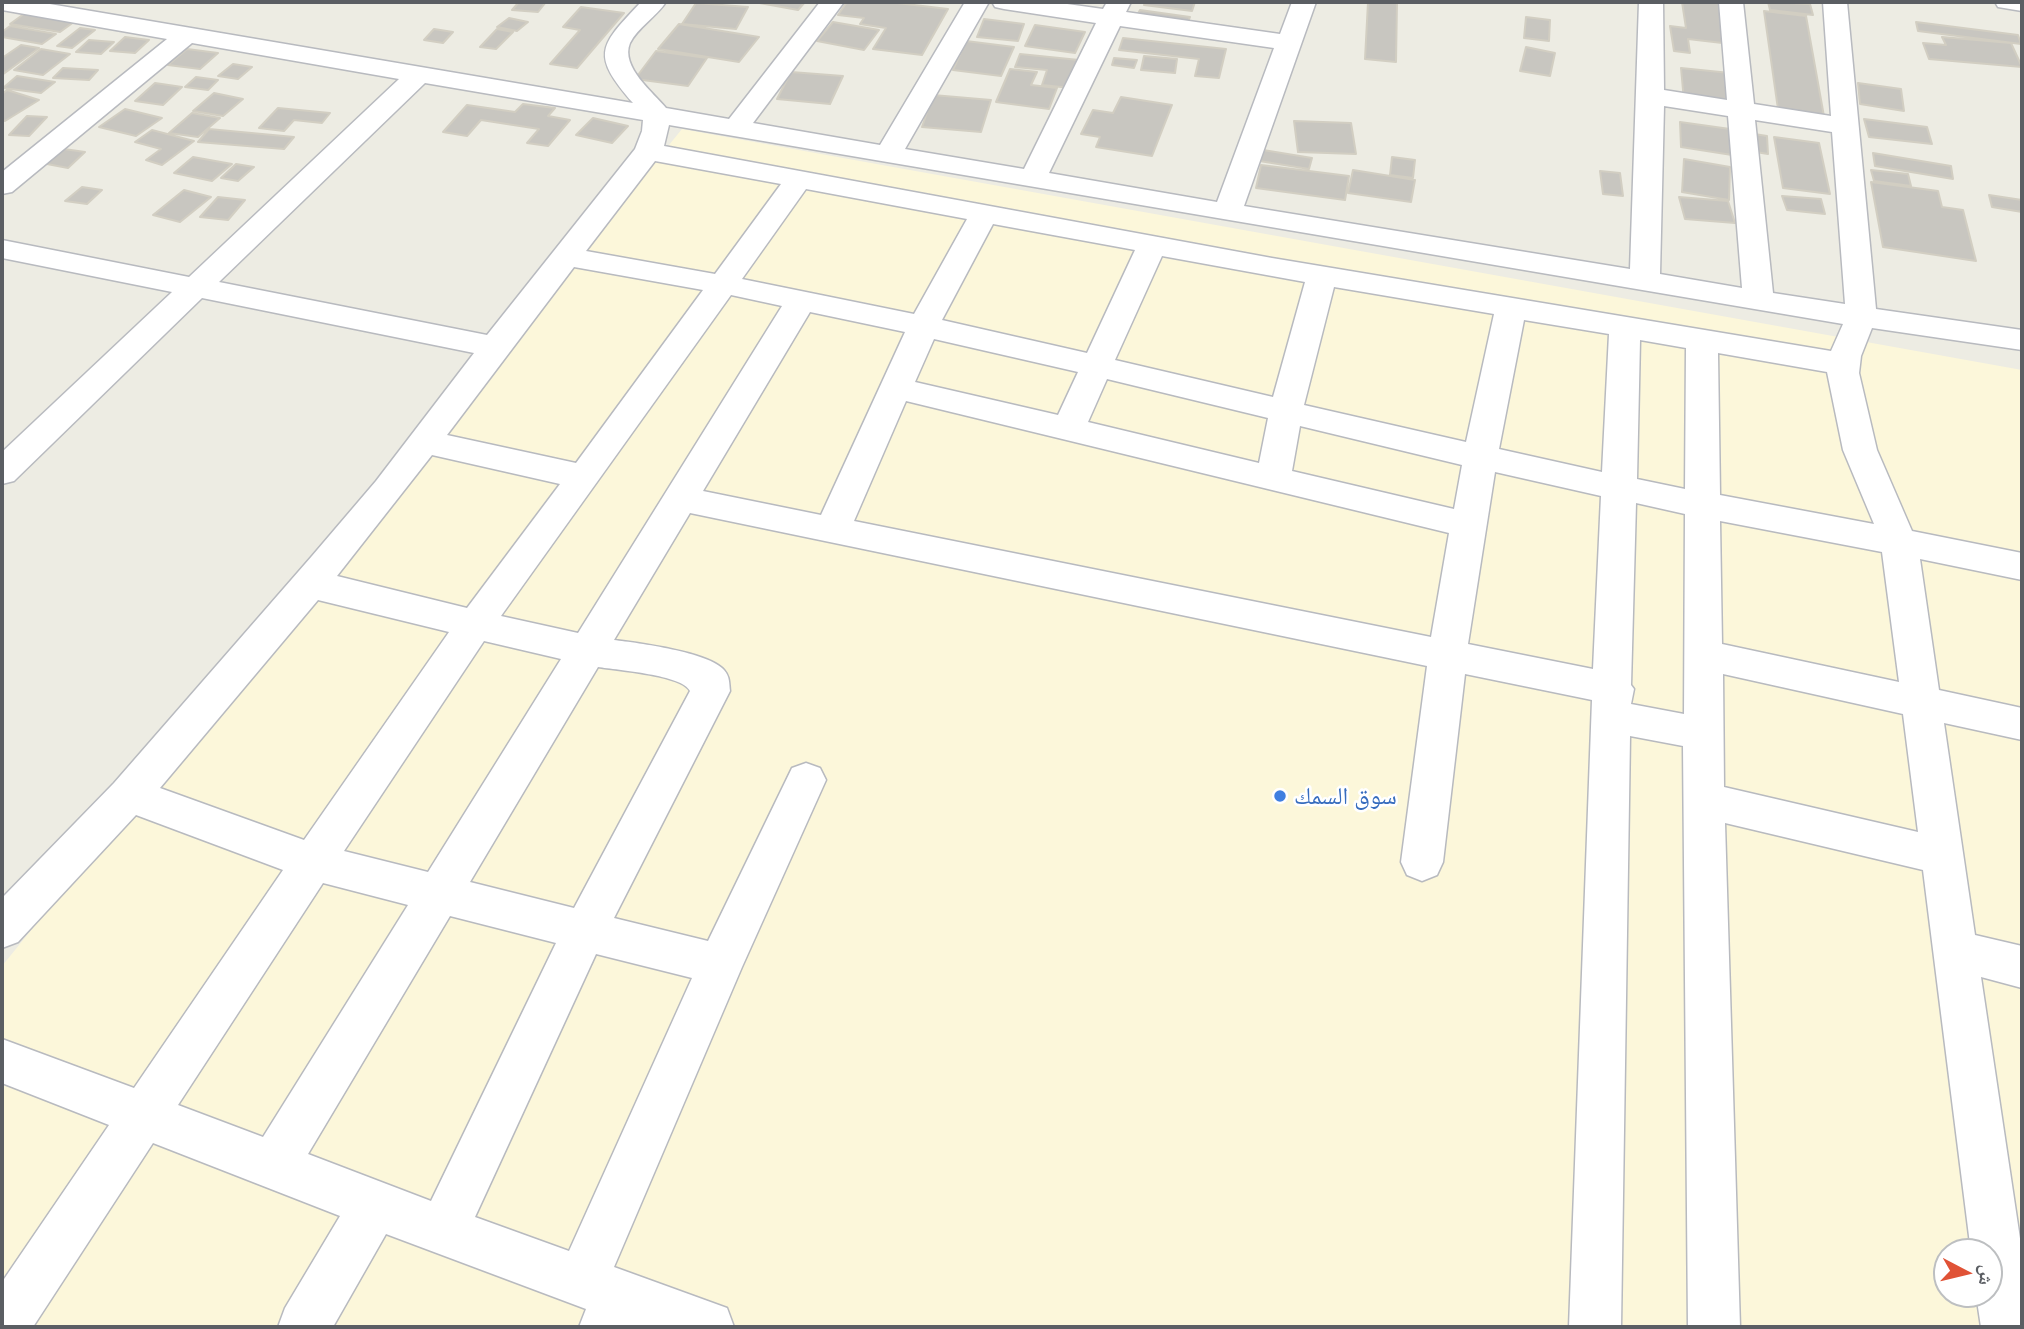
<!DOCTYPE html>
<html>
<head>
<meta charset="utf-8">
<style>
  body { margin:0 }
  #map { position:relative; width:2024px; height:1329px; overflow:hidden; background:#edece3; font-family:"Golos Text","Noto Naskh Arabic",sans-serif }
  canvas { display:block }
  .frame { position:absolute; inset:0; border:4px solid #5b5e63; pointer-events:none }
  .north { position:absolute; left:1933px; top:1238px; width:70px; height:70px; box-sizing:border-box; background:#fff; border:2px solid #bdbfc1; border-radius:50%; rotate:97deg; font-size:19px; font-weight:700; line-height:28px; text-align:center; color:#5b5e63 }
  .north::after { content:''; display:block; margin:auto; width:24px; height:32px; background:#e05236; clip-path:polygon(50% 0,100% 100%,50% 72%,0 100%) }
</style>
</head>
<body>
<div id="map">
<canvas width="2024" height="1329"></canvas>
<div class="frame"></div>
<div class="north">ش</div>
</div>
<script>
const context = document.querySelector('canvas').getContext('2d');
context.lineJoin = 'round';
function fillPath(path, color) {
  context.fillStyle = color;
  context.fill(path, 'evenodd');
}
function trace(path, color, width, dash) {
  context.strokeStyle = color;
  context.lineWidth = width;
  context.lineCap = dash ? 'butt' : 'round';
  context.setLineDash(dash || []);
  context.stroke(path);
}
function drawText(font, color, halo, rows, align = 'center') {
  context.font = font + ' "Golos Text","Noto Naskh Arabic",sans-serif';
  context.lineWidth = 5;
  context.setLineDash([]);
  context.textBaseline = 'middle';
  context.strokeStyle = halo;
  context.fillStyle = color;
  for (const [text, x, y, turn = 0] of rows) {
    context.save();
    context.translate(x, y);
    context.rotate((+turn || 0) * Math.PI / 180);
    context.textAlign = isNaN(turn) ? turn : align;
    if (halo) context.strokeText(text, 0, 0);
    context.fillText(text, 0, 0);
    context.restore();
  }
}
const commercial = new Path2D(`
  M682,129L2022,370V1327H2V966ZM1947,1252H1989V1294H1947Z`);
const building = new Path2D(`
  M519,2H546L538,12L512,10Z
  M754,2H805L798,10Z
  M847,2H889L948,9L922,55L873,49L886,28L860,24L864,18L838,15Z
  M1145,2H1195L1192,11L1144,5Z
  M1368,2H1397L1396,62L1365,59Z
  M1682,2H1724L1731,44L1688,39L1690,53L1674,51L1670,26L1686,28Z
  M1768,2L1810,4L1813,15L1770,10Z
  M696,3L748,7L736,29L682,24Z
  M581,7L624,13L577,68L550,64L580,30L563,27Z
  M1140,10L1190,17L1186,27L1135,19Z
  M28,11L78,19L60,32L10,24Z
  M1764,11L1806,16L1825,122L1779,116Z
  M1526,17L1550,20L1549,41L1524,38Z
  M509,18L528,22L517,31L497,27Z
  M984,19L1024,24L1018,41L977,37Z
  M833,22L879,30L864,50L817,41Z
  M1916,22L2018,35L2021,44L1918,31Z
  M679,24L759,37L739,62L658,49Z
  M1035,25L1085,32L1075,53L1025,46Z
  M10,26L56,34L42,44L2,37V32Z
  M80,28L95,30L72,48L57,46Z
  M434,29L453,32L443,43L424,40Z
  M497,29L513,32L496,49L480,47Z
  M125,37L149,40L135,53L110,51Z
  M1942,37L2011,43L2022,67L1929,59L1923,43L1946,45Z
  M1123,38L1226,49L1219,78L1195,76L1199,59L1119,50Z
  M89,40L114,42L101,54L76,52Z
  M966,41L1014,47L1001,76L953,70Z
  M21,45L39,48L2,75V58Z
  M1526,47L1555,53L1550,76L1520,71Z
  M41,49L70,54L43,75L14,70Z
  M187,49L218,53L200,69L168,65Z
  M656,51L707,58L688,86L635,79Z
  M1020,54L1079,60L1071,88L1042,85L1047,70L1015,67Z
  M1144,56L1177,59L1175,73L1141,70Z
  M1114,58L1137,60L1134,68L1112,65Z
  M233,64L252,67L238,79L218,76Z
  M63,68L98,70L89,80L53,78Z
  M1681,68L1730,73L1735,107L1684,101Z
  M1010,69L1037,72L1031,85L1057,88L1049,109L996,102Z
  M791,72L843,76L830,104L777,99Z
  M17,76L55,82L41,93L3,88Z
  M196,77L218,80L208,90L185,87Z
  M155,83L182,87L163,105L135,101Z
  M1858,83L1901,89L1904,111L1860,104Z
  M7,90L39,100L5,121L2,120V94Z
  M214,93L243,99L223,116L193,111Z
  M933,95L991,100L981,132L922,127Z
  M1121,97L1172,105L1152,156L1096,147L1100,137L1081,134L1093,110L1113,113Z
  M523,104L555,108L548,116L570,120L548,146L527,143L539,129L481,120L467,136L443,132L467,105L515,112Z
  M278,108L330,113L322,123L294,120L284,131L259,128Z
  M125,109L162,118L136,136L99,127Z
  M192,113L220,118L198,137L169,133Z
  M27,116L47,117L29,136L9,135Z
  M593,118L628,126L612,143L576,135Z
  M1864,119L1927,127L1932,144L1869,137Z
  M1294,121L1351,123L1356,154L1298,152Z
  M1680,122L1730,129L1732,155L1681,147Z
  M209,129L294,137L284,149L198,142Z
  M152,130L194,141L162,165L146,160L161,149L135,142Z
  M1736,131L1767,136L1768,154L1737,149Z
  M1774,137L1819,143L1830,194L1783,188Z
  M1251,148L1312,158L1309,169L1247,159Z
  M64,149L85,152L68,168L47,164Z
  M1873,153L1951,166L1953,179L1875,166Z
  M193,157L232,164L212,181L174,173Z
  M1392,157L1415,160L1413,178L1390,175Z
  M1684,159L1730,167L1729,200L1682,192Z
  M236,164L254,167L238,181L221,178Z
  M1261,165L1349,176L1345,200L1256,188Z
  M1353,170L1415,180L1411,202L1348,193Z
  M1871,170L1908,174L1911,186L1874,181Z
  M1600,171L1620,173L1623,196L1603,194Z
  M1871,182L1938,191L1942,207L1963,210L1976,261L1883,247Z
  M82,187L102,190L87,204L65,201Z
  M184,190L211,197L180,222L153,215Z
  M1989,195L2022,200V212L1992,207Z
  M1782,196L1821,199L1825,214L1787,210Z
  M218,197L245,200L228,220L200,217Z
  M1679,197L1728,201L1735,223L1685,219Z`);
const minor = new Path2D(`
  M2,2H38L633,103C589,53 601,45 641,2H666C657,16 637,28 630,43C620,67 654,93 666,108L729,119L820,2H844L753,123L880,145L965,2H989L905,149L1024,169L1096,23L1004,9L995,7L992,2H1053L1103,9L1107,2H1131L1126,12L1280,34L1292,2H1316L1244,206L1630,269L1639,2H1663L1664,90L1727,100L1719,2H1743L1754,104L1831,116L1823,2H1847L1876,309L2022,330V350L1872,328L1861,356L1859,373L1877,450L1912,531L2022,553V580L1920,559L1939,690L2022,708V740L1944,723L1975,935L2022,946V988L1981,977L2022,1252V1327H1981L1976,1294H1989V1252H1971L1923,870L1725,823L1740,1327H1688L1683,746L1630,736L1621,1327H1569L1592,700L1465,674L1443,862L1437,875L1422,881L1407,875L1401,862L1427,666L690,513L614,640C638,643 709,652 724,670C730,677 729,683 730,691L614,918L708,941L792,768L806,763L820,768L826,780L742,967L614,1267L727,1308L734,1327H579L586,1309L386,1234L333,1327H278L285,1308L340,1216L153,1143L33,1327H2V1282L109,1125L2,1083V1039L134,1088L283,870L136,815L18,942L2,948V898L114,783L312,556L376,481L474,353L202,298L14,481L2,484V452L172,292L2,258V240L189,277L399,79L192,43L12,192L2,194V172L167,39L2,10ZM1120,26L1274,48L1217,202L1049,173ZM425,83L643,120L642,131L635,149L487,335L219,282ZM1664,106L1728,116L1742,288L1660,274ZM1755,120L1832,132L1845,304L1773,293ZM669,125L1843,324L1831,351L1272,258L664,146ZM655,161L781,184L715,274L586,251ZM806,189L967,219L914,314L742,279ZM993,224L1135,250L1087,353L942,320ZM1162,256L1305,282L1273,397L1115,360ZM574,267L703,290L576,463L447,435ZM1334,287L1494,314L1466,442L1304,405ZM731,295L782,306L578,633L501,616ZM810,312L905,332L821,515L703,491ZM1524,320L1609,334L1602,472L1499,449ZM934,339L1078,372L1058,415L915,382ZM1640,340L1686,348L1685,489L1637,479ZM1718,353L1827,372L1843,450L1874,524L1720,495ZM1107,379L1268,418L1259,463L1088,422ZM906,401L1449,533L1431,637L854,521ZM1300,426L1462,465L1454,509L1292,471ZM432,455L560,484L467,608L337,576ZM1495,472L1601,496L1593,669L1468,644ZM1636,503L1685,514L1684,714L1631,704L1634,689L1631,685ZM1720,521L1882,552L1899,682L1722,644ZM318,600L449,632L304,840L160,788ZM484,641L561,659L428,872L344,851ZM598,667C617,670 683,675 690,691L574,908L470,882ZM1723,674L1903,714L1918,832L1724,787ZM323,883L408,905L263,1137L178,1105ZM450,916L556,943L431,1201L308,1154ZM596,954L692,978L569,1251L475,1217Z
  M1995,2H2022V11L1998,7Z`);
const markers = [
  [1280,796,7,"#3f7fe0"]
];
const shopNames = [
  ["سوق السمك",1294,796]
];
fillPath(commercial, '#fcf7da');
fillPath(building, '#c8c6c0');
trace(building, '#d2cec2', 2);
trace(minor, '#b8babf', 3);
fillPath(minor, '#fff');
for (const [x, y, r, color] of markers) {
  const dot = new Path2D();
  dot.arc(x, y, r, 0, 2 * Math.PI);
  context.fillStyle = color;
  context.fill(dot);
  trace(dot, '#fff', 2.5);
}
drawText('24px', '#366cbe', '#fff', shopNames, 'left');
</script>
</body>
</html>
